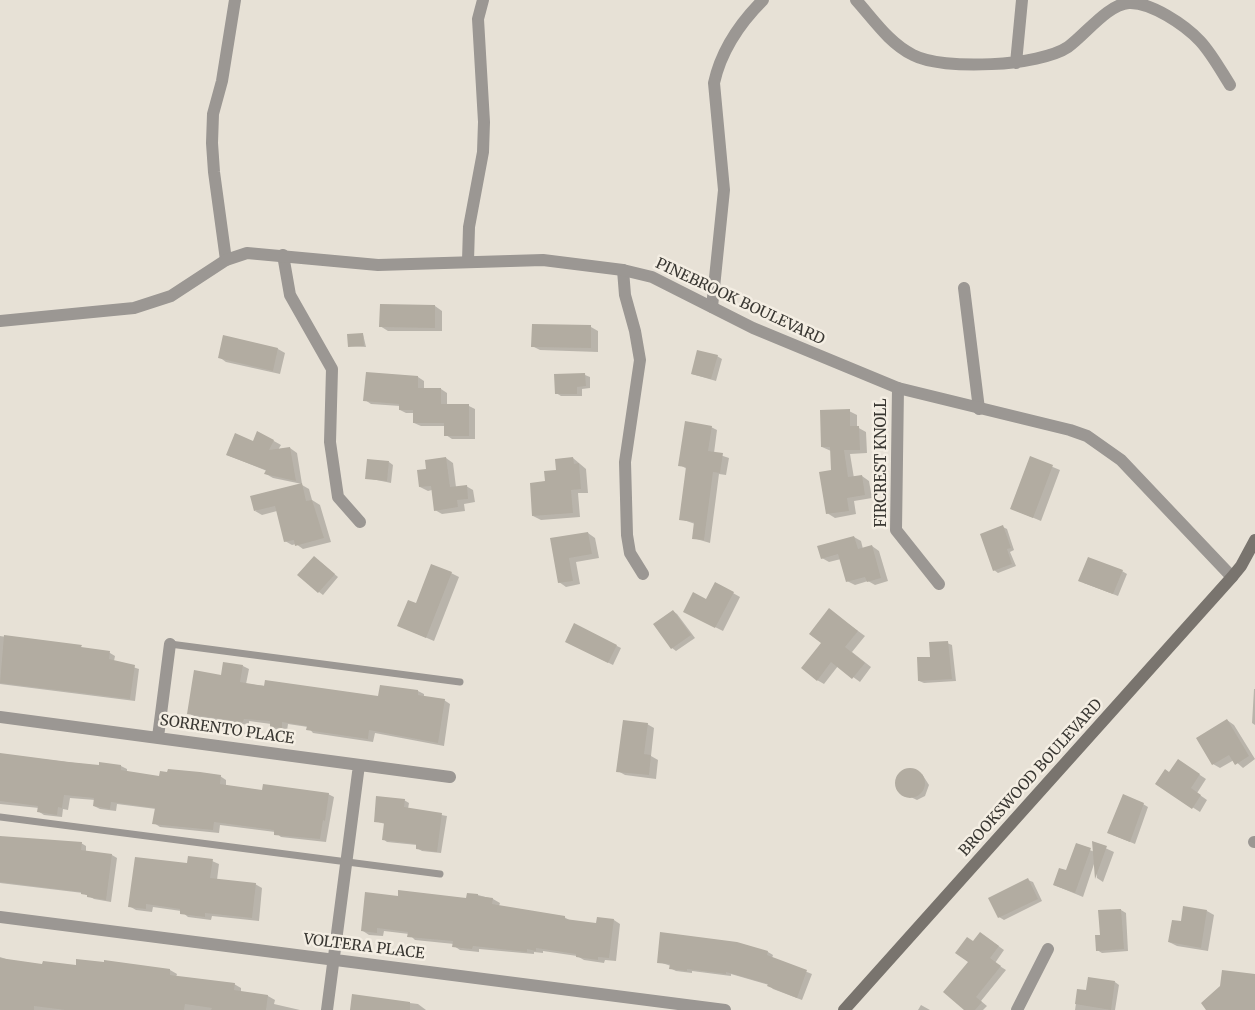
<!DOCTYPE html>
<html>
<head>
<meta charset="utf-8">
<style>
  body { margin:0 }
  canvas { display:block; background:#e7e1d6 }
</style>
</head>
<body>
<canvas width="1255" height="1010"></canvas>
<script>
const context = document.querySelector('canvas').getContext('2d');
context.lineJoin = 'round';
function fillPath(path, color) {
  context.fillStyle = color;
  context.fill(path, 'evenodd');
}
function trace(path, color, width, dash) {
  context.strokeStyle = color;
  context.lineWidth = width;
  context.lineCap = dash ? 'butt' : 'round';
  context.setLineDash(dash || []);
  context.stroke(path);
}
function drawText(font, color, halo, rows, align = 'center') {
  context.font = font + ' Merriweather,serif';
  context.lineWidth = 5;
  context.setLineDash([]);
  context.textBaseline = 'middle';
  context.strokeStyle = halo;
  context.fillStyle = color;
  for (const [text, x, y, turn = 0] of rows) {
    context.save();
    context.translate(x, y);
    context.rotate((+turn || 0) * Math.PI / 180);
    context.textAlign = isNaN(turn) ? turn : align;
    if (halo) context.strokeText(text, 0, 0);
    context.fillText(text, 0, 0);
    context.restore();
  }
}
const shadow = new Path2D(`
  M435,306L442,311V331H388L380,326Z
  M591,327L598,331V352L540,350L532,346Z
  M363,334L366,347L349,346Z
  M224,336L278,349L285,353L280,374L226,362L219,357Z
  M717,356L722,359L716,381L692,374Z
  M585,375L590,377V388L582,389V396H561L556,393Z
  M418,377L424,381V389H441L447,393V405L469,406L475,409V439H452L446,435V426H421L414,423V413H406L400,410V406L371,404L365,400Z
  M849,411L857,415V427L866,432L867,453L850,454L854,478L862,476L869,481L872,498L854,501L856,514L835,518L827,513L832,472L831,451L822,447Z
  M711,427L717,430L714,453L729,458L726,475L719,474L710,543L693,538L695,524L681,519L687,469L680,465Z
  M258,432L281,445L278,450L290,448L297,453L302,484L273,478L266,474L267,471L227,455L254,443Z
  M446,458L453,463L456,487L466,486L473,490L475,502L464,504L465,511L442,514L435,510L432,490L428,491L420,487L428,470Z
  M573,458L586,469L588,493H578L580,517L541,520L533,516L546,483Z
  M1031,458L1060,470L1041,521L1012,509Z
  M389,462L393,465L391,483L367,478Z
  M302,485L309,489L312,500L320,505L331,542L303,549L296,544L292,545L285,541L277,511L262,515L255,511Z
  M1003,527L1007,529L1014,550L1010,552L1016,566L998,573L994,570Z
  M588,533L595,538L599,558L576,562L580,584L566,587L559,582L552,539Z
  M854,537L861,541L863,549L872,546L879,551L888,581L875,585L868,581L855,585L847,581L841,559L829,562L822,558Z
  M318,560L338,577L323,595L319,592Z
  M1122,571L1127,574L1118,596L1084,583Z
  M451,573L459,577L434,641L399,626L417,605Z
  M733,593L740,597L723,631L691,615L706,601Z
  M829,610L865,636L852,652L871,667L860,682L838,666L824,684L817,680Z
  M673,611L677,614L695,638L676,651L672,648Z
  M575,625L621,648L613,665L571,644Z
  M0,636L110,653L115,656L114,661L139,669L135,701L0,684Z
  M947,643L952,645L956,681L924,683L919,681Z
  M243,666L249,669L246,684L379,697L381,686L418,691L424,694V697L444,700L450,704L444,746L375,733L373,742L313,733L308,727L288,724L287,731L277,730L271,726V724L249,721V725L195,717L189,713L222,676Z
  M1254,689H1255V725L1252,723Z
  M1227,720L1234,725L1255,759L1243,768L1234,760L1220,768L1213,764Z
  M647,724L654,728L651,756L658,760L656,779L625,775L618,771Z
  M0,754L100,766L101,763L121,766L127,769V772L160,777L220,776L226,780V786L263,791L328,794L334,797L326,842L281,837L275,832L220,825L219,833L160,827L154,823L156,809L117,804L116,811L100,809L94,806L95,800L70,798L68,810L63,809L62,817L44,815L38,811L39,808L0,804Z
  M1185,765L1206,779L1197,793L1207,800L1200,812L1156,784Z
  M908,770L922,774L929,785L925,796L917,800L900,792L897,783L900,774Z
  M404,800L409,803L408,809L447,816L441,853L422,851L417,848V845L387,842L383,839L385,824L375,821Z
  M1143,804L1148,807L1135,844L1113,835Z
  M0,837L81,843L86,846V852L112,855L117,858L111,902L94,899L83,893L0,883Z
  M1094,843L1114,852L1103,882L1097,878L1095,861L1083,897L1054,885L1067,871L1076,845L1095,852Z
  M212,861L219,864L217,880L255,884L262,888L259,921L212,916L211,920L188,917L181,911L153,907L152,912L136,910L129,906Z
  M1028,880L1033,882L1042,901L1004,920L999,917L990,898Z
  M478,895L493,899L500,903L499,906L564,917L571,921L597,924L598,918L614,920L620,924L616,961L605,960L604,963L584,960L577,956L543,951V953L534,952V954L479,949V952L460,950L454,946V944L415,940L409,934L384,931L383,936L369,935L363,931L399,897L467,900Z
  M1121,910L1126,913L1128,951L1102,953L1097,950L1101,936L1099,911Z
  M1207,911L1214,915L1208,951L1177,946L1169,942L1182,922Z
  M986,937L1004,950L995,963L1006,970L981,1001L987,1006L983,1010H966L974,943Z
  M737,944L768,952L773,955L772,958L812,974L802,1000L773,989L769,985L731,974V976L692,971V973L676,971L670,968L671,966L659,962Z
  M0,957L12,961L43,966L170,970L177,974L176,977L234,984L241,988V992L268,996L275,1000L274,1004L300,1010H0Z
  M1115,982L1119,985L1115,1010H1075L1078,990L1088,991Z
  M353,996L418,1004L426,1010H351Z
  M921,1005L930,1010H918Z`);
const building = new Path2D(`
  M380,304L435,305V328L379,327Z
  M532,324L591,325V348L531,347Z
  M363,333L364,346L348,347L347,334Z
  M223,335L278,348L273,371L218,358Z
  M697,350L718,355L711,379L691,374Z
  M366,372L418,376V388H441V404H469V436H444V423H413V410H399V404L363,401Z
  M585,373L586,386L577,387V394H555L554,374Z
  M850,409V426H859L860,450H844L848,477L862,475L865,495L847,498L849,511L826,514L819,472L831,470L830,447H821L820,410Z
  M685,421L712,426L708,451L723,453L720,473L713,472L704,540L692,539L694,522L679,520L686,467L678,466Z
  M257,431L274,440L269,450L290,447L296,481L264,474L266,470L226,455L235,433L253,441Z
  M1030,456L1053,465L1033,518L1010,509Z
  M446,457L450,487L467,485L468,499L457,500L458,507L434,511L431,486L419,487L417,470L426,469L425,460Z
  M573,457L574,464L579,463L581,489L571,490L573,513L532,516L530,483L545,481L544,471L556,470L555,459Z
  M367,459L389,461L387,481L365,479Z
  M302,483L306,501L312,500L324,538L295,546L294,540L284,542L275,506L254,511L250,496Z
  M1003,525L1011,548L1007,549L1012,564L993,571L980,534Z
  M588,532L592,554L569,558L573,581L558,583L550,538Z
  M854,536L858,549L872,545L881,578L867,582L865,577L846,582L838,554L821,559L817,546Z
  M314,556L335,574L318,593L297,575Z
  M1088,557L1123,570L1113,594L1078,581Z
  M431,564L452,572L426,638L397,626L408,600L416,603Z
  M715,582L734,592L715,628L683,612L693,592L706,599Z
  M829,608L858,631L845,647L865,663L852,679L831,662L817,681L801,668L821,643L809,634Z
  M673,610L691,635L671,649L653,624Z
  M574,623L617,645L608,663L565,642Z
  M4,635L82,645L81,647L110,651L109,659L135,665L130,699L0,683Z
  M948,641L952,679L918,681L917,657H930L929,642Z
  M223,662L243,665L240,682L264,686L265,680L378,696L380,685L418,690V695L445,699L438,743L369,730L368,739L306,730L307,726L282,722V728L270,727V721L244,719L243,722L187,714L194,670L221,675Z
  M1227,719L1249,756L1235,765L1229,755L1212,765L1196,738Z
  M623,720L648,723L644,754L651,755L649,775L616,772Z
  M0,753L69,762L99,765V762L121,765V770L159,776L160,771L167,772L168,769L200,772L221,775L220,784L262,790L263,784L329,793L325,821L323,820L320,839L274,835V830L214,822L213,830L152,824L155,808L111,802L110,809L93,806L94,798L64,795L62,808L58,807L57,815L37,812L38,806L0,801Z
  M1178,759L1200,774L1191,788L1201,795L1192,809L1155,784L1165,769L1169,772Z
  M895 783a15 15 0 1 1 30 0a15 15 0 1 1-30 0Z
  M1123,794L1144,803L1130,842L1107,833Z
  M376,796L405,799L404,807L442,813L437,852L416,849V844L382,840L384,823L374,822Z
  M0,836L82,842L81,850L112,854L106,900L87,897V895L81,894V892L0,882Z
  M1092,841L1107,846L1095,879Z
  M1076,843L1091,848L1075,893L1053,885L1059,868L1066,870Z
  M188,856L213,859L210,878L256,883L252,918L205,913V917L180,914V909L146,904V909L128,907L135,857L187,863Z
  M1028,878L1038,899L998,918L988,898Z
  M398,890L466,898L467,893L478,894V896L493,898L492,904L565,916V919L596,923L597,917L614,919L609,958L598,957V960L576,957V954L536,948V951L527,949V952L473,946L472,949L452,947L453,941L407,937L408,932L377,928V933L361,931L365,892L398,896Z
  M1183,906L1207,910L1201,948L1168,942L1172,920L1181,921Z
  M1121,909L1124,949L1096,951L1095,935H1100L1098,910Z
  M660,932L737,942L768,951L767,955L807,970L797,998L767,986L768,984L726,972V974L687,969V971L669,969L670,964L657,963Z
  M980,932L999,946L990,958L1001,966L976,997L982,1002L975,1010H964L943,992L968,962L955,953L967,937L973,941Z
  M0,958L42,964L43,961L76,965V959L104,962V960L170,969V975L235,983L234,990L268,995L266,1010H211L212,1008L185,1004L184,1010H65L34,1006V1010H0Z
  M1222,970L1255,974V1010H1206L1201,1003L1220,986Z
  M1088,977L1115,981L1111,1010L1075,1004L1077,989L1086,990Z
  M352,994L410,1002V1010H350Z`);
const service = new Path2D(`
  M170,644L460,682
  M0,817L440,874`);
const minor = new Path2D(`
  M856,0C874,20 889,43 913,55C943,71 1040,66 1068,47C1085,35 1108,4 1129,3C1151,2 1185,25 1200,41C1212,54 1221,71 1230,85
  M1016,63L1022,0
  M283,255L290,295L332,369L330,442L338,497L360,522
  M226,260L214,172L212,143L213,114L222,81L235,0
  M468,261L469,227L483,152L484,122L478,19L483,0
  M623,270L625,295L635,331L640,360L625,462L627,535L630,553L643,574
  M964,288L979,409
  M712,307L724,190L714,83C721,51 740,23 763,0
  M898,388L896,530L939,584
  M0,717L450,777
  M158,737L170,644
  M1254,842H1255
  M0,917L725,1010
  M327,1010L359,765
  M1017,1010L1048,949`);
const tertiary = new Path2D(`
  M0,321L134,308L171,296L226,260L247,253L378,265L543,260L623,270L652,277L753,328L898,388L1070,430L1087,436L1121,460L1232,577`);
const secondary = new Path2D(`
  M844,1010L1232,577L1241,566L1255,540`);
const streetNames = [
  ["PINEBROOK BOULEVARD",740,302,25],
  ["FIRCREST KNOLL",882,463,-90],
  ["SORRENTO PLACE",227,730,8],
  ["BROOKSWOOD BOULEVARD",1031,778,-48],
  ["VOLTERA PLACE",364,947,7]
];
fillPath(shadow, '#0003');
fillPath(building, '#b2aca1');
trace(service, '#9b9793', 7);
trace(minor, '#9b9793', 12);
trace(tertiary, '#9b9793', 12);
trace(secondary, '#79746e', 12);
drawText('15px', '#393732', '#f4eee3', streetNames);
</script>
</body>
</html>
